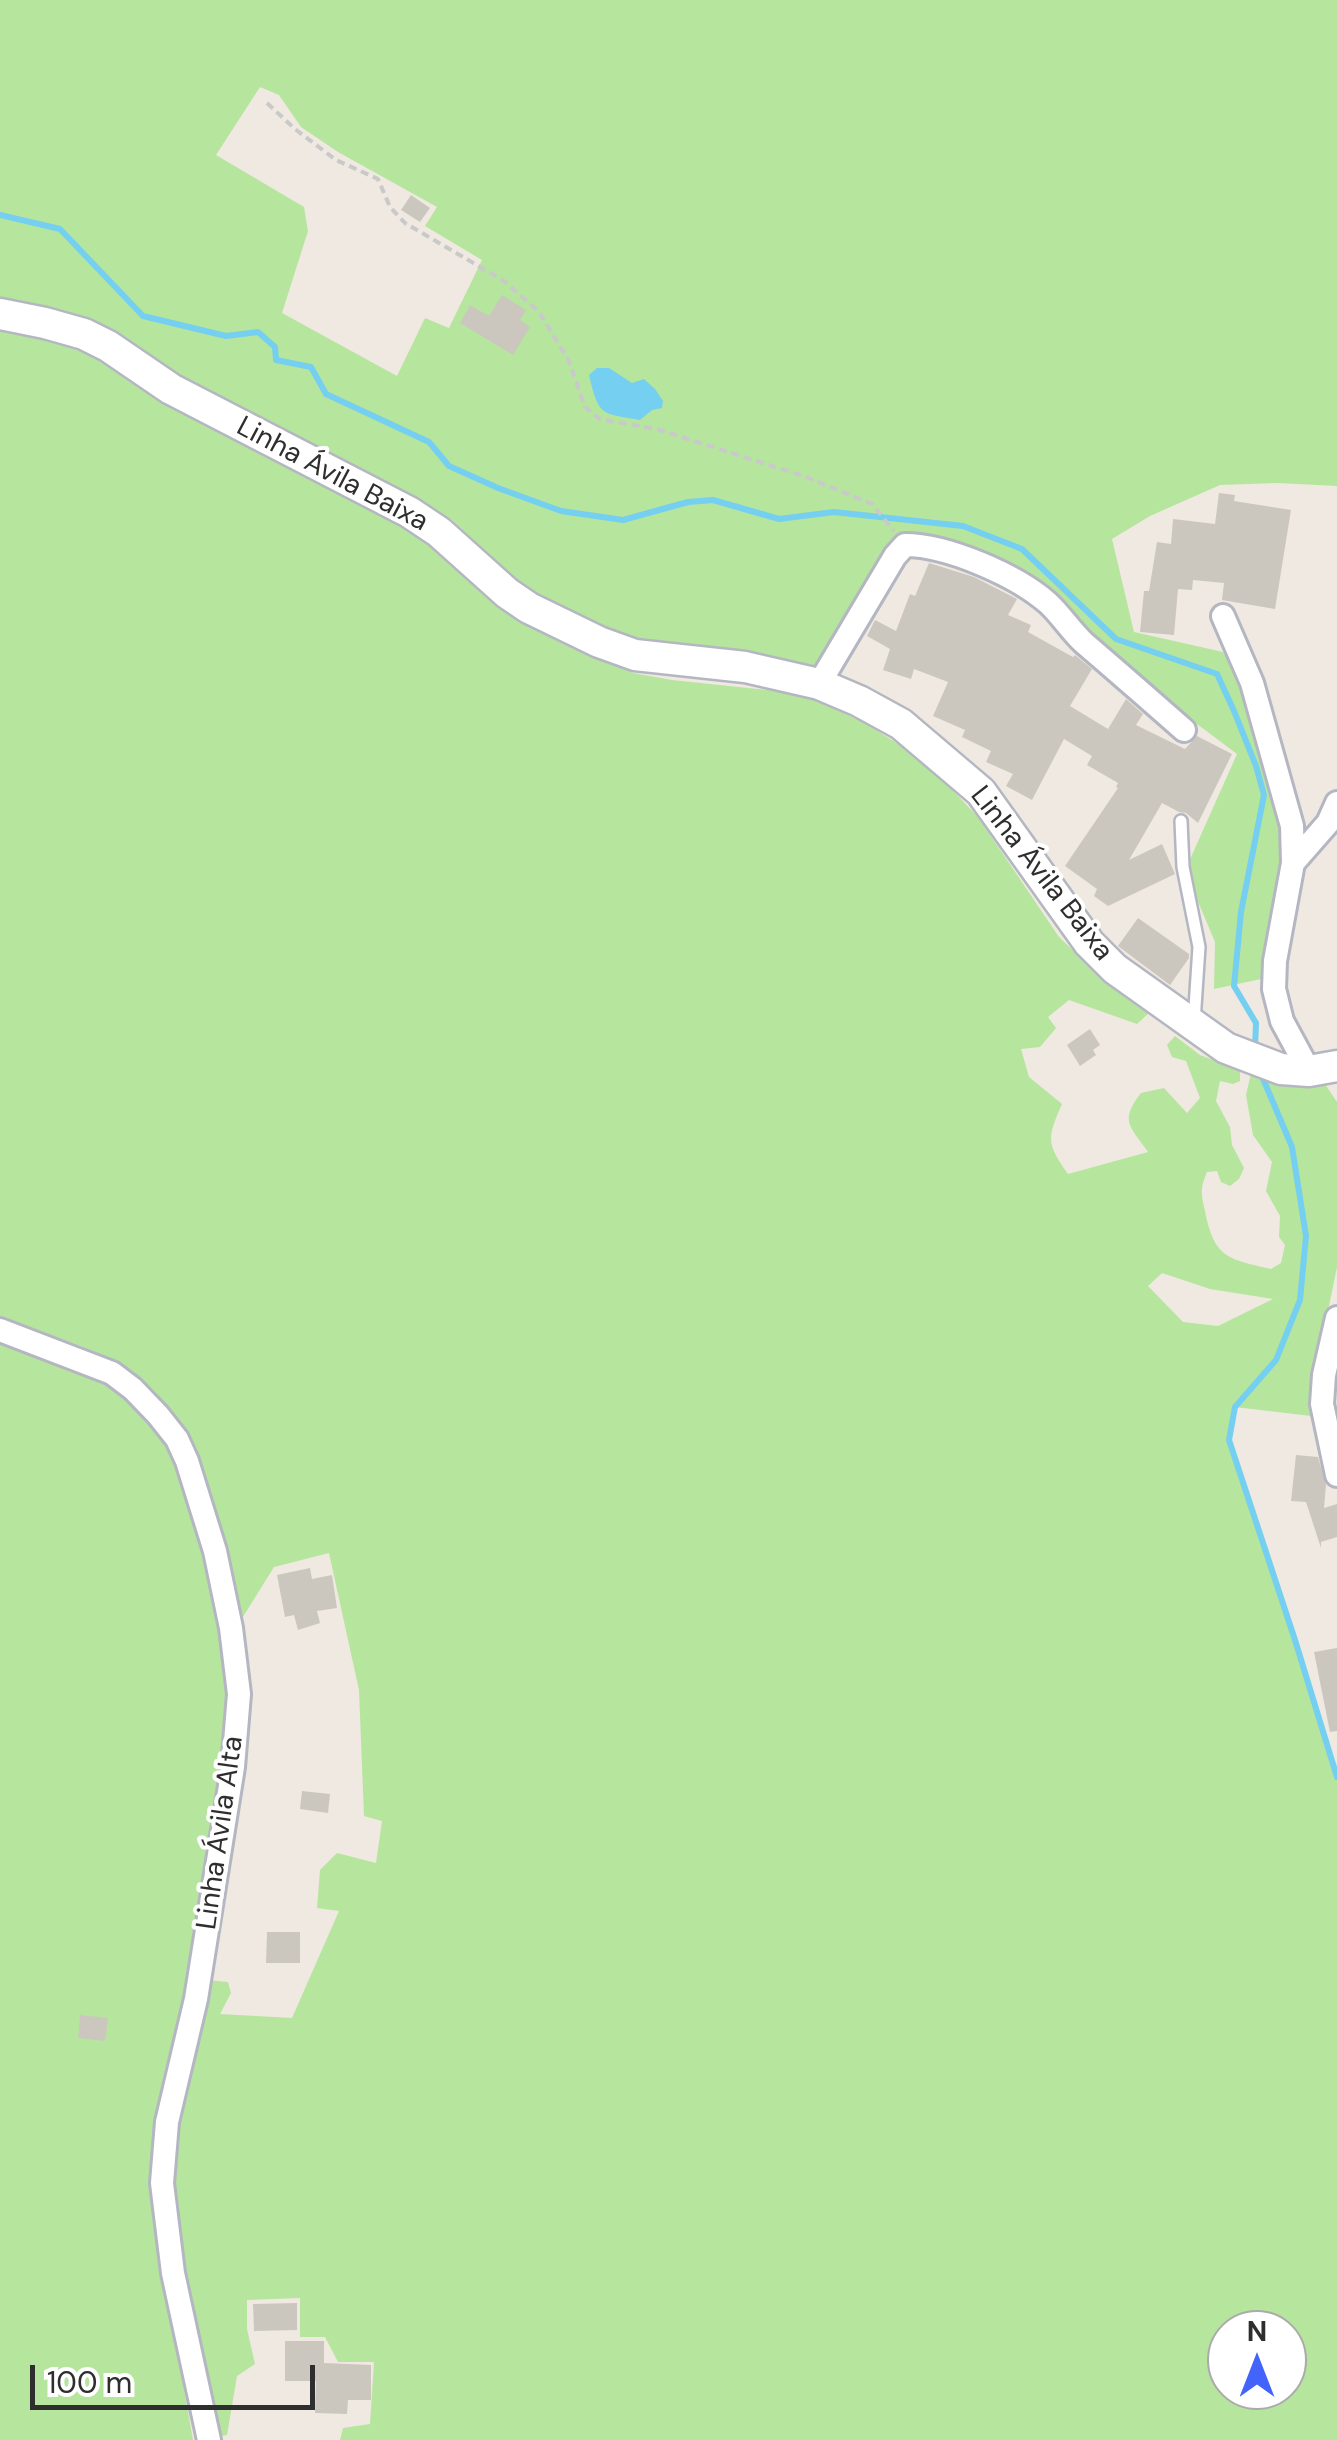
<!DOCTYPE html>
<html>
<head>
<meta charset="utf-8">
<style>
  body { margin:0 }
  #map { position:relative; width:1337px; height:2440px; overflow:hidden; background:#efe9e1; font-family:"DM Sans",sans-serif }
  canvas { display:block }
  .north { position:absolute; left:1207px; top:2310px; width:100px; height:100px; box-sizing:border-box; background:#fff; border:2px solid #ababab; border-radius:50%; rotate:0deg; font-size:28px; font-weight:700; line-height:40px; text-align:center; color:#2e2e2e }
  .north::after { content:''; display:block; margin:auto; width:35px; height:45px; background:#4264fb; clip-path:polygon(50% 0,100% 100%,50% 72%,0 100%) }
  .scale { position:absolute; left:30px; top:2365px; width:285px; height:45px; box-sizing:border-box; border:5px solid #2e2e2e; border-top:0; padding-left:12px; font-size:30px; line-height:35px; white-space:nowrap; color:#2e2e2e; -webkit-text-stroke:8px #fff; paint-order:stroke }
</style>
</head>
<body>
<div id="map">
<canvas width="1337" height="2440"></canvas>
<div class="north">N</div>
<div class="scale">100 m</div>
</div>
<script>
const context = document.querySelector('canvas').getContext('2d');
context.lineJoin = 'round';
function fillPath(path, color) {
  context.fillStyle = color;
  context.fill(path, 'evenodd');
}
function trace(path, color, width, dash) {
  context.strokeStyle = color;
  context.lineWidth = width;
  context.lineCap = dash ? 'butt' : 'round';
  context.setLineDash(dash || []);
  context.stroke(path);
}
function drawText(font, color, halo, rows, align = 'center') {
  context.font = font + ' "DM Sans",sans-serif';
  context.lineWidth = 8;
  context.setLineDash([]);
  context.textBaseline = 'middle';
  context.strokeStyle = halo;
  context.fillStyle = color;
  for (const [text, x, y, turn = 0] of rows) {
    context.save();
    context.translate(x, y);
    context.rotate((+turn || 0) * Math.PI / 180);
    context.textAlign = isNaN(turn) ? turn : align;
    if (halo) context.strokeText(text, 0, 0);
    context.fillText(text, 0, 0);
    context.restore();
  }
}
const green = new Path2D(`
  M0,0H1337V486L1278,483L1220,485L1150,516L1112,539L1134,632L1223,652L1244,687L1287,827L1261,979L1214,989L1215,942L1191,885L1188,864L1237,754L1157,694L1096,642L1062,601L910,538L890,543L813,675L647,644L592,628L521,585L452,520L389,484L182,378L104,328L0,302ZM260,87L279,95L301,127L338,152L437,207L425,226L482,260L449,328L425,318L397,376L282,313L308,231L304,207L216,155Z
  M0,329L29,335L88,353L161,400L199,421L397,517L436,545L513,614L607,661L633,673L672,680L777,691L815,700L865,723L906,749L942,779L978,817L1059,937L1084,961L1150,1012L1137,1024L1069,1000L1048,1017L1056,1028L1040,1047L1021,1049L1029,1077L1062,1104C1047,1138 1046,1143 1068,1174L1148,1152C1130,1126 1119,1121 1141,1093L1164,1088L1187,1113L1200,1098L1186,1061L1172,1057L1167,1045L1175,1036L1200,1055L1240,1070V1081L1233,1084L1220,1081L1216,1101L1230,1127L1232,1145L1244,1168L1239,1179L1230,1186L1221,1182L1217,1171L1207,1172C1200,1189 1201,1193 1205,1211C1214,1258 1228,1259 1271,1269L1281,1263L1285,1245L1279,1237L1280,1216L1266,1191L1272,1162L1253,1135L1246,1095L1252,1069L1291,1083L1325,1084L1337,1102V1267L1314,1378L1311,1416L1235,1407L1229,1440L1295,1640L1337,1777V2440H340L343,2428L370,2424L374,2362H338L325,2337H300V2298L247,2300V2329L255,2364L237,2376L227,2435L214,2437L180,2273L169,2157L207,1980L228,1982L231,1993L220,2014L292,2018L339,1911L317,1908L320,1870L337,1853L376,1863L382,1821L364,1816L359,1690L329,1553L274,1567L241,1620C225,1542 202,1422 134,1373C101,1349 39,1332 0,1317ZM1162,1273L1210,1289L1273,1299L1218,1326L1183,1322L1148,1286ZM1227,2330H1287V2390H1227Z
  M0,1342L106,1384L139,1411L159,1434L175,1459L202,1550L225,1661L227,1713L221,1769L188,1993L152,2150V2179L165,2282L193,2440H0Z`);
const water = new Path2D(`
  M597,368H609L632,383L644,379L655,389L663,401L662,408L652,410L640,420C600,413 599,416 589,375Z`);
const stream = new Path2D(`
  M0,215L60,229L143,316L226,336L258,332L275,347L276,360L311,367L326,394L429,442L449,466L498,488L561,511L623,520L688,502L713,500L779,519L834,512L963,526L1022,549L1116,639L1217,674L1234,711L1256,766L1264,795L1241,912L1234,986L1256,1023L1255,1048
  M1261,1074L1292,1147L1306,1236L1300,1300L1276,1360L1235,1407L1229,1440L1295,1640L1337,1777`);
const building = new Path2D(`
  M411,195L430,208L420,222L401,210Z
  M502,295L526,310L520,320L530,327L513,355L460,323L470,305L489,316Z
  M1219,493L1235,495L1234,501L1291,510L1275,609L1222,600L1224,583L1193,580L1192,590L1178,589L1174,635L1140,632L1144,591H1149L1157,542L1171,544L1173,519L1215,524Z
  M929,563L974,577L1017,599L1008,615L1031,625L1028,632L1073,657L1075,655L1092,669L1070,706L1108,729L1126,699L1143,714L1136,725L1185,749L1197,736L1232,754L1198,823L1186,813L1179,812L1162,803L1129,860L1162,844L1175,874L1108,906L1094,896L1097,889L1065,866L1118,788L1116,787L1118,783L1087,765L1092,756L1064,739L1032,800L1006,786L1013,774L986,762L991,751L962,737L965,730L933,716L948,682L914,669L911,679L883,670L890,649L867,636L875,620L896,631L910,594L915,596Z
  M1138,918L1189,954V958L1170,985L1118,946Z
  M1090,1029L1100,1045L1093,1050L1096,1055L1080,1066L1067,1045Z
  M1296,1455L1318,1457L1326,1485L1324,1508L1337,1504V1537L1321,1542V1548L1306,1502L1291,1501Z
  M310,1568L312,1579L332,1575L337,1608L317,1611L320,1623L298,1630L294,1615L285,1617L277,1575Z
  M1337,1648V1731L1330,1732L1314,1652Z
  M302,1791L330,1794L328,1813L300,1809Z
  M267,1932H300V1963H266Z
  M80,2015L108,2018L105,2041L78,2038Z
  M297,2303V2330L254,2331L253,2304Z
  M285,2341H324V2363L371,2365V2400H348L347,2414L315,2413L316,2381H285Z`);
const path = new Path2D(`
  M267,103L295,129L336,160L378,179L390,207L405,223L504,281L539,312L569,361L585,407L600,419L657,429L806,477L872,504L894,531`);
const lane = new Path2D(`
  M1181,821L1183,867L1199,947L1194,1022`);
const street = new Path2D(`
  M1223,616L1252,683L1292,826L1293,863
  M819,684L895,556L905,545C947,545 1016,575 1048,603C1061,615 1071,631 1084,643C1118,672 1151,701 1184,730
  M1309,1071L1282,1021L1274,989L1275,961L1293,863L1328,823L1337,803
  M1337,1318L1324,1375L1322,1404L1337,1475
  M0,1330L112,1373L133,1389L158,1415L177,1439L187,1461L215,1551L231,1628L239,1694L233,1767L196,1999L167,2122L162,2183L173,2273L209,2440`);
const secondary = new Path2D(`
  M0,314L45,323L84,334L108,346L171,389L409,512L439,532L507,593L529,608L599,642L635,655L745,667L819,684L859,701L901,724L981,792L1089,943L1115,969L1226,1048L1281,1069L1309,1071L1337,1066`);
const streetNames = [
  ["Linha Ávila Baixa",332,475,28],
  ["Linha Ávila Baixa",1041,874,52],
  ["Linha Ávila Alta",221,1833,-82]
];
fillPath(green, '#b6e59e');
fillPath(water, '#75cff0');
trace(stream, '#75cff0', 6);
fillPath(building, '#cbc7bf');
trace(lane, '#b4b7c1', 16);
trace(street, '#b4b7c1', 28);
trace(secondary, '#b4b7c1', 35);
trace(path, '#c9c9c9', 4, [8, 5]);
trace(lane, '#fff', 11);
trace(street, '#fff', 22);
trace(secondary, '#fff', 30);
drawText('28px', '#2e2e2e', '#fff', streetNames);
</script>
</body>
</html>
